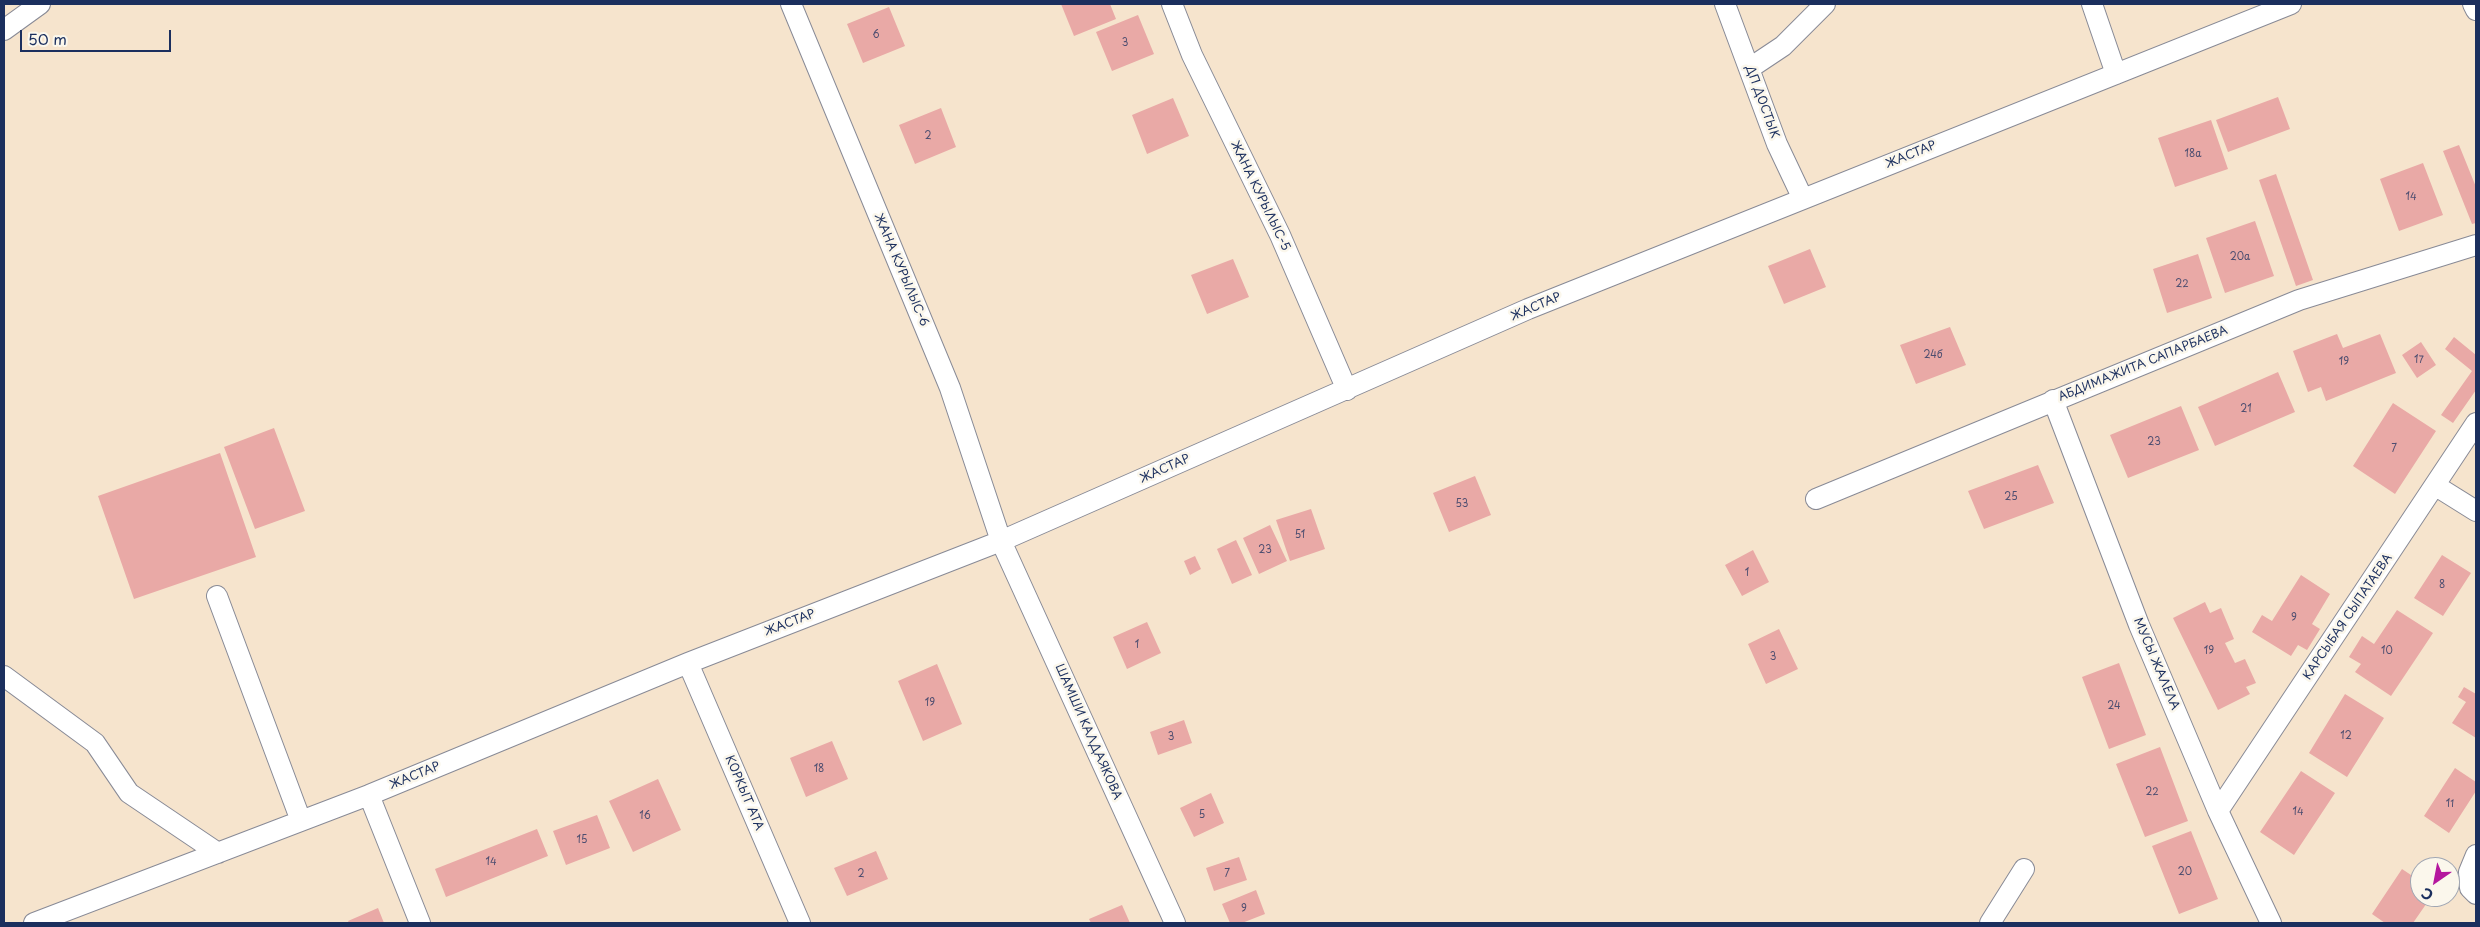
<!DOCTYPE html>
<html>
<head>
<meta charset="utf-8">
<style>
  body { margin:0 }
  #map { position:relative; width:2480px; height:927px; overflow:hidden; background:#f6e4cd; font-family:"Playpen Sans",sans-serif }
  canvas { display:block }
  .frame { position:absolute; inset:0; border:5px solid #1b2f5e; pointer-events:none }
  .north { position:absolute; left:2410px; top:857px; width:50px; height:50px; box-sizing:border-box; background:#fbf7ec; border:1px solid #a1a7b3; border-radius:50%; rotate:213deg; font-size:14px; font-weight:700; line-height:20px; text-align:center; color:#1b2f5e }
  .north::after { content:''; display:block; margin:auto; width:18px; height:22px; background:#b5179e; clip-path:polygon(50% 0,100% 100%,50% 72%,0 100%) }
  .scale { position:absolute; left:20px; top:30px; width:151px; height:22px; box-sizing:border-box; border:2px solid #1b2f5e; border-top:0; padding-left:6px; font-size:15px; line-height:18px; white-space:nowrap; color:#1b2f5e; -webkit-text-stroke:4px #fbf7ec; paint-order:stroke }
</style>
</head>
<body>
<div id="map">
<canvas width="2480" height="927"></canvas>
<div class="frame"></div>
<div class="north">С</div>
<div class="scale">50 m</div>
</div>
<script>
const context = document.querySelector('canvas').getContext('2d');
context.lineJoin = 'round';
function fillPath(path, color) {
  context.fillStyle = color;
  context.fill(path, 'evenodd');
}
function trace(path, color, width, dash) {
  context.strokeStyle = color;
  context.lineWidth = width;
  context.lineCap = dash ? 'butt' : 'round';
  context.setLineDash(dash || []);
  context.stroke(path);
}
function drawText(font, color, halo, rows, align = 'center') {
  context.font = font + ' "Playpen Sans",sans-serif';
  context.lineWidth = 5;
  context.setLineDash([]);
  context.textBaseline = 'middle';
  context.strokeStyle = halo;
  context.fillStyle = color;
  for (const [text, x, y, turn = 0] of rows) {
    context.save();
    context.translate(x, y);
    context.rotate((+turn || 0) * Math.PI / 180);
    context.textAlign = isNaN(turn) ? turn : align;
    if (halo) context.strokeText(text, 0, 0);
    context.fillText(text, 0, 0);
    context.restore();
  }
}
const building = new Path2D(`
  M1061,4H1110L1116,19L1074,36Z
  M889,7L905,46L863,63L847,24Z
  M1138,15L1154,54L1112,71L1096,32Z
  M2278,97L2290,129L2228,152L2216,120Z
  M1173,98L1189,136L1147,154L1132,115Z
  M941,108L956,147L915,164L899,125Z
  M2211,120L2228,169L2175,187L2158,138Z
  M2459,145L2476,187V223L2472,224L2443,151Z
  M2423,163L2443,215L2399,231L2380,179Z
  M2276,174L2313,280L2296,286L2259,180Z
  M2255,221L2274,276L2225,293L2206,238Z
  M1810,249L1826,287L1784,304L1768,266Z
  M2198,254L2212,298L2167,313L2153,269Z
  M1233,259L1249,297L1207,314L1191,275Z
  M1950,327L1966,365L1916,384L1900,345Z
  M2337,334L2343,348L2380,334L2396,373L2326,401L2321,387L2308,392L2293,351Z
  M2454,337L2476,355V390L2453,423L2441,415L2472,371L2445,349Z
  M2421,342L2436,365L2417,378L2402,355Z
  M2278,372L2295,412L2215,446L2198,407Z
  M2393,403L2436,431L2395,494L2353,466Z
  M2181,406L2199,450L2128,478L2110,435Z
  M274,428L305,511L255,529L224,447Z
  M220,453L256,557L134,599L98,496Z
  M2038,465L2054,503L1984,529L1968,491Z
  M1475,476L1491,515L1449,532L1433,493Z
  M1311,509L1325,549L1290,561L1276,520Z
  M1270,525L1287,561L1259,574L1243,538Z
  M1236,540L1252,575L1232,584L1217,549Z
  M1753,550L1769,582L1742,596L1725,565Z
  M2442,555L2471,573L2443,616L2414,598Z
  M1195,556L1201,569L1190,575L1184,561Z
  M2301,575L2330,594L2312,624L2320,629L2307,650L2298,645L2291,656L2252,632L2262,615L2272,621Z
  M2205,602L2210,613L2221,608L2234,639L2225,643L2235,663L2245,659L2256,683L2246,687L2250,694L2218,710L2173,618Z
  M2397,610L2433,633L2391,696L2355,672L2361,664L2349,657L2362,636L2374,644Z
  M1147,622L1161,653L1127,669L1113,637Z
  M1779,629L1798,669L1766,684L1748,644Z
  M2119,663L2146,735L2109,749L2082,677Z
  M937,664L962,724L923,741L898,681Z
  M2464,687L2476,694V738L2452,723L2466,702L2458,697Z
  M2345,694L2384,718L2347,777L2309,753Z
  M1184,720L1192,743L1158,755L1150,732Z
  M832,741L848,779L806,797L790,758Z
  M2160,747L2188,821L2145,837L2116,764Z
  M2455,768L2476,782V791L2449,833L2424,816Z
  M2301,771L2335,793L2294,855L2260,832Z
  M658,779L681,830L633,852L609,801Z
  M1211,793L1224,823L1194,837L1180,808Z
  M597,815L610,848L566,865L553,831Z
  M537,829L548,856L446,897L435,869Z
  M2191,831L2218,899L2179,914L2152,846Z
  M876,851L888,879L847,896L834,868Z
  M1239,857L1247,880L1214,891L1206,868Z
  M2402,869L2420,881V897H2431L2413,923H2385L2372,914Z
  M1256,890L1265,914L1242,923H1230L1222,904Z
  M1122,905L1130,923H1091L1089,919Z
  M378,908L384,923H349L348,921Z`);
const minor = new Path2D(`
  M791,4L950,388L1001,541L1175,923
  M1172,4L1192,55L1280,235L1347,390
  M1725,4L1777,144L1803,199
  M2092,4L2116,74
  M2473,4L2476,10
  M4,30L40,4
  M1750,68L1783,46L1825,4
  M2053,400L2139,625L2218,811L2271,923
  M2436,486L2476,511
  M1816,499L2299,300L2476,245
  M217,596L301,821
  M688,663L800,923
  M4,676L95,743L129,793L218,853
  M369,795L420,923
  M2218,811L2476,423
  M2476,855L2469,872L2470,888L2476,894
  M34,923L369,795L688,663L1001,541L1528,309L2291,4
  M1990,923L2024,869`);
const numberNames = [
  ["6",876,35],
  ["3",1125,43],
  ["2",928,136],
  ["18а",2193,154],
  ["14",2411,197],
  ["20а",2240,257],
  ["22",2182,284],
  ["24б",1933,355],
  ["17",2419,360],
  ["19",2344,362],
  ["21",2246,409],
  ["23",2154,442],
  ["7",2394,449],
  ["25",2011,497],
  ["53",1462,504],
  ["51",1300,535],
  ["23",1265,550],
  ["1",1747,573],
  ["8",2442,585],
  ["9",2294,618],
  ["1",1137,645],
  ["19",2209,651],
  ["10",2387,651],
  ["3",1773,657],
  ["19",930,703],
  ["24",2114,706],
  ["12",2346,736],
  ["3",1171,737],
  ["18",819,769],
  ["22",2152,792],
  ["11",2450,804],
  ["14",2298,812],
  ["5",1202,815],
  ["16",645,816],
  ["15",582,840],
  ["14",491,862],
  ["20",2185,872],
  ["2",861,874],
  ["7",1227,874],
  ["9",1244,909]
];
const streetNames = [
  ["ДП ДОСТЫК",1762,102,70],
  ["ЖАСТАР",1911,155,-22],
  ["ЖАНА КУРЫЛЫС-5",1260,196,64],
  ["ЖАНА КУРЫЛЫС-6",901,270,67],
  ["ЖАСТАР",1536,307,-23],
  ["АБДИМАЖИТА САПАРБАЕВА",2143,364,-22],
  ["ЖАСТАР",1165,469,-24],
  ["КАРСЫБАЯ СЫПАТАЕВА",2348,617,-56],
  ["ЖАСТАР",790,623,-21],
  ["МУСЫ ЖАЛЕЛА",2156,664,67],
  ["ШАМШИ КАЛДАЯКОВА",1088,732,66],
  ["ЖАСТАР",415,776,-22],
  ["КОРКЫТ АТА",744,793,67]
];
fillPath(building, '#e9a9a6');
trace(minor, '#888a96', 22);
trace(minor, '#fff', 20);
drawText('10px', '#4e4e70', null, numberNames);
drawText('12px', '#1b2f5e', '#fbf7ec', streetNames);
</script>
</body>
</html>
